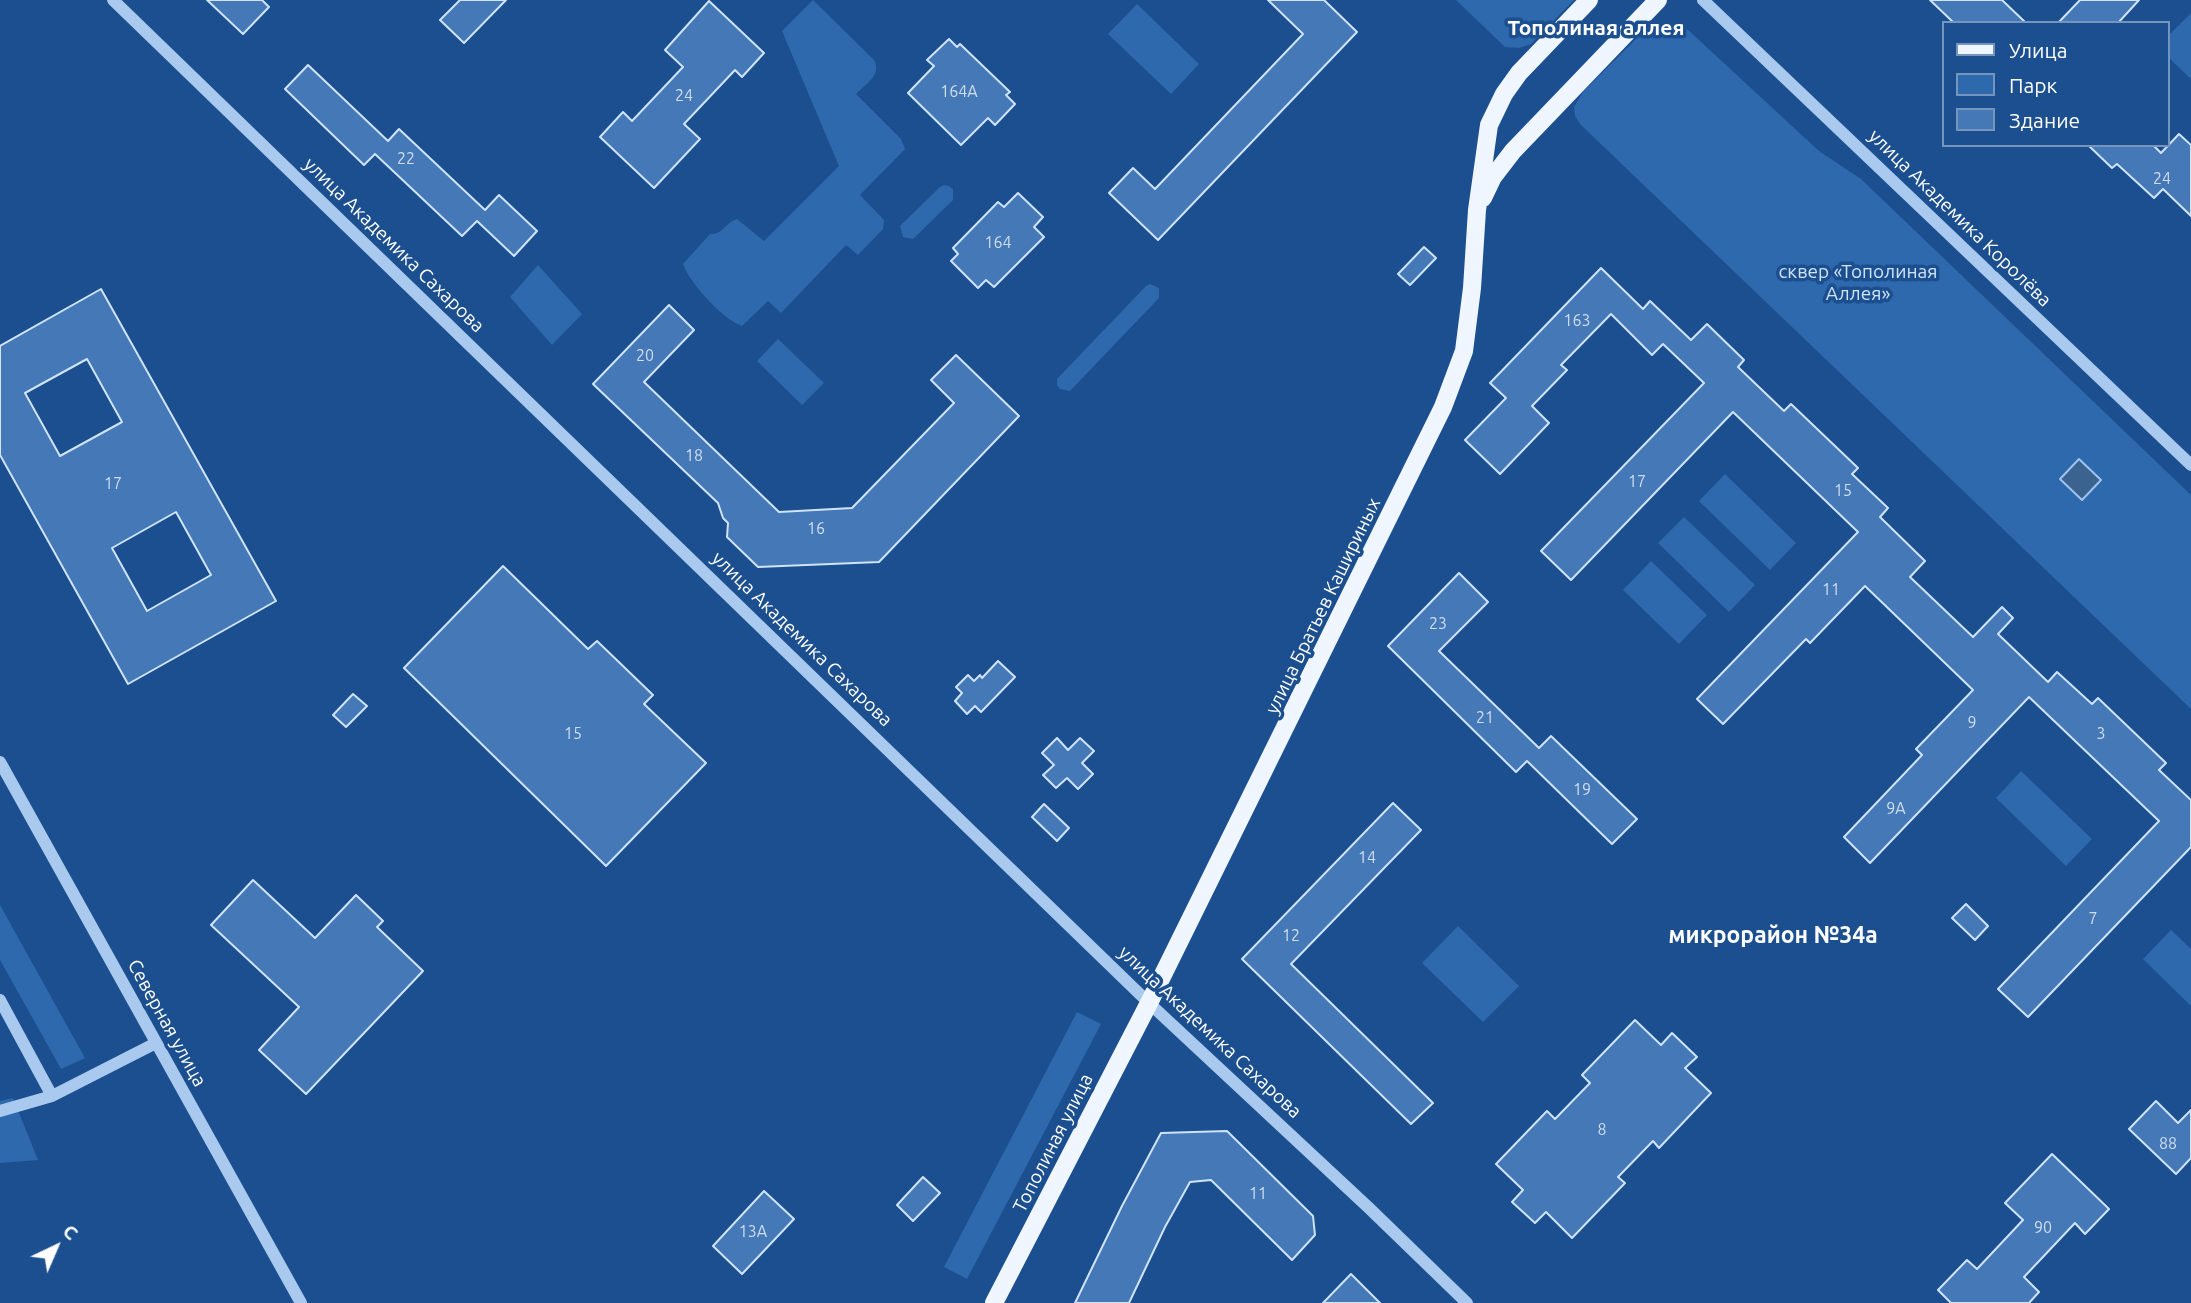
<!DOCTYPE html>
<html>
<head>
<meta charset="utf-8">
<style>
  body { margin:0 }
  #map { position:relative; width:2191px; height:1303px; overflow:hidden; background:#1b4f8f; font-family:Ubuntu,sans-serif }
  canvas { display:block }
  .legend { position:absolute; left:1942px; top:21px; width:228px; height:126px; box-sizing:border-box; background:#1b4f8f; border:2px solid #7695bc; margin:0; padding:9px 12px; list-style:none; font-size:21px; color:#fff }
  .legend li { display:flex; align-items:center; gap:14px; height:35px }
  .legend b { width:35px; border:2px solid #7695bc }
  .north { position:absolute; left:21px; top:1212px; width:70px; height:70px; -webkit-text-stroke:5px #1b4f8f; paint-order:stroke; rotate:44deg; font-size:19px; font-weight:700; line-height:28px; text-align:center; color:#fff }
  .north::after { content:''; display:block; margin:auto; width:24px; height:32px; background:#fff; clip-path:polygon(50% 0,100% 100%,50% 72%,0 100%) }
</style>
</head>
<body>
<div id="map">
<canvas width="2191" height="1303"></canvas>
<ul class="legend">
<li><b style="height:9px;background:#f0f6ff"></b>Улица</li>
<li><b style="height:19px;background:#2e69ad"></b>Парк</li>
<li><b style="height:19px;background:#4478b7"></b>Здание</li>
</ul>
<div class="north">С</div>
</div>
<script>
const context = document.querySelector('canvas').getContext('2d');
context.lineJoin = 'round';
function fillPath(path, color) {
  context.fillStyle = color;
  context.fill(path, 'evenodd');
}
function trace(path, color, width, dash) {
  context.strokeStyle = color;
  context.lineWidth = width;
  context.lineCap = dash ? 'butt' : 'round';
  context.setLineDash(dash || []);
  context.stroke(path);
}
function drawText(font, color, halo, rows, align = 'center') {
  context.font = font + ' Ubuntu,sans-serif';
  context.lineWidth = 7;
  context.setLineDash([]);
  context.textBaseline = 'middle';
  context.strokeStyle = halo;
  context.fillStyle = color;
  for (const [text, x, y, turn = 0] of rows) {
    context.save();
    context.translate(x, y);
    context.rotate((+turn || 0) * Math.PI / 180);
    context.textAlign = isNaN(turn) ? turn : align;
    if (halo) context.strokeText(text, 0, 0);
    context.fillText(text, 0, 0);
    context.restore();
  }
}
const green = new Path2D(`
  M813,0L874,60C882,75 866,84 856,94L901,139L905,149L860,195L884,220L883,229L858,255L846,245L781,313L768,301L742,326C723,320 689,282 683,264L710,234C723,235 726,222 737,219L764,241L839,166L782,31Z
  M1456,0H1574L1531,44L1519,48L1505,47Z
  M1137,4L1199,64L1171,94L1108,34Z
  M2191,13V79L2168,57V36Z
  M1665,23L1687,29L1819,151L1861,179L2191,495V709L1581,125L1575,116L1574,107L1583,92L1644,31L1653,24Z
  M944,185L949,186L953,189V200L913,239L903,237L900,226L940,187Z
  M538,265L582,314L552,345L510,297Z
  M1150,284L1159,288V298L1070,391L1060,389L1057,385V379L1146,286Z
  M778,339L824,383L802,405L757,361Z
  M1725,474L1796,543L1770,570L1699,501Z
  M1684,517L1755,585L1729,612L1658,543Z
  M1651,561L1707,615L1679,644L1623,590Z
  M2021,771L2092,839L2066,866L1996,798Z
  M0,905L85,1058L61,1069L0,960Z
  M1458,926L1519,986L1483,1022L1422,963Z
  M2171,930L2191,949V1006L2143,959Z
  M1077,1012L1101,1024L967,1279L944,1267Z
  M13,1098L38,1160L0,1163V1101Z`);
const water = new Path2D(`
  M2079,459L2101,480L2082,500L2060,479Z`);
const building = new Path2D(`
  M207,0H262L269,7L243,34Z
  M460,0H506L464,43L440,20Z
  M1268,0H1324L1357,32L1158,240L1109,193L1133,168L1155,189L1303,34Z
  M1930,0H2002L2026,23H1954Z
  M2080,0H2139L2118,23H2058Z
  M709,1L764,53L742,77L735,70L684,124L700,139L654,188L600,137L623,112L632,121L683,67L665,50Z
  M949,39L957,47L960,44L1010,92L1006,95L1015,104L995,125L988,118L961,145L908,93L934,66L927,60Z
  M308,65L388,141L399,129L485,210L499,195L537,231L514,256L477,221L462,236L375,154L364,165L285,89Z
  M2179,134L2191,145V216L2163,189L2154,198L2117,164L2112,168L2088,145H2153L2161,153Z
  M1018,193L1043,217L1034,227L1044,237L994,287L986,280L978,288L951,261L958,254L953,248L998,202L1004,207Z
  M1424,247L1436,258L1410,285L1398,274Z
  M1601,268L1643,309L1650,301L1691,340L1707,324L1744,360L1738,367L1784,411L1791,404L1858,468L1852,474L1888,508L1880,517L1925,561L1910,577L1973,637L2002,607L2013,618L1998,634L2048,682L2057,672L2092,704L2098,698L2166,763L2159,770L2191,800V847L2028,1017L1998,989L2159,821L2029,697L1870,863L1844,837L1922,755L1916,749L1973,690L1865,586L1810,643L1806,639L1723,724L1697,699L1858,532L1733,412L1571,580L1541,551L1704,383L1663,344L1652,355L1611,314L1561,365L1567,370L1532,406L1549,423L1500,474L1465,440L1506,398L1490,383Z
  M101,289L276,601L128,684L0,455V346ZM87,359L122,422L60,456L25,393ZM176,512L211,575L147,611L112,548Z
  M669,305L694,330L644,382L779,512L852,508L954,403L931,380L956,355L1019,416L879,562L758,567L727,537L728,523L723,518L718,503L593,384Z
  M503,566L588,649L597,641L653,695L644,704L706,763L606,866L404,668Z
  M1459,573L1488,602L1439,651L1539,748L1551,736L1637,819L1612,844L1527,761L1516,772L1388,646Z
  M998,661L1015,677L981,712L975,706L967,714L955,701L962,693L956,687L968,675L974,681L980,675L982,678Z
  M353,694L367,706L346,727L333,715Z
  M1057,738L1068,750L1080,738L1094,751L1082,763L1093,774L1078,789L1067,778L1056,788L1043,775L1054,765L1042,753Z
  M1393,803L1421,830L1291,964L1433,1103L1411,1124L1242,959Z
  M1044,804L1069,828L1057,841L1032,817Z
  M253,880L315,938L356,895L383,921L377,927L423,971L306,1094L259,1050L299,1007L211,925Z
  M1966,904L1988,926L1975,940L1952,918Z
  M1635,1020L1661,1045L1672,1033L1697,1057L1685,1068L1711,1093L1659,1148L1653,1141L1618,1177L1625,1183L1572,1238L1546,1212L1535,1223L1512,1202L1523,1190L1496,1164L1547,1111L1555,1119L1590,1083L1582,1075Z
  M2156,1101L2178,1123L2191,1110V1158L2176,1174L2129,1129Z
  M1227,1131L1313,1216L1315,1235L1292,1260L1211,1180L1190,1182L1165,1227L1129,1303H1075L1122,1206L1161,1133Z
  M2052,1154L2109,1209L2085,1234L2075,1223L2024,1277L2039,1292L2029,1303H1951L1938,1290L1967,1260L1977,1269L2023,1220L2005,1203Z
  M923,1177L940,1193L913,1221L897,1205Z
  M764,1191L794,1219L742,1274L713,1246Z
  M1351,1274L1380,1303H1323Z`);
const minor = new Path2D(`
  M113,0L1149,1003L1369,1208L1467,1303
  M1703,0L2191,465
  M0,762L301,1303
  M0,1000L52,1096
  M0,1111L52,1096L156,1043`);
const major = new Path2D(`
  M1483,198L1493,177L1513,151L1658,0
  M994,1303L1149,1003L1443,407L1464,351L1472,288L1477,210L1489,125L1504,94L1519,73L1589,0`);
const numberNames = [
  ["164А",959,92],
  ["24",684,96],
  ["22",406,159],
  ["24",2162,179],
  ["164",998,243],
  ["163",1577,321],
  ["20",645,356],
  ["18",694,456],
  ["17",1637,482],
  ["17",113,484],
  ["15",1843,491],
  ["16",816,529],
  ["11",1831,590],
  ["23",1438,624],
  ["21",1485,718],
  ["9",1972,723],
  ["15",573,734],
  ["3",2101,734],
  ["19",1582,790],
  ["9А",1896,809],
  ["14",1367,858],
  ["7",2093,919],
  ["12",1291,936],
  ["8",1602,1130],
  ["88",2168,1144],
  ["11",1258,1194],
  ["90",2043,1228],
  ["13А",753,1232]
];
const streetNames = [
  ["улица Академика Королёва",1960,218,44],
  ["улица Академика Сахарова",394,245,44],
  ["улица Братьев Кашириных",1323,606,-64],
  ["улица Академика Сахарова",802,639,44],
  ["Северная улица",167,1023,61],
  ["улица Академика Сахарова",1210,1032,43],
  ["Тополиная улица",1053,1143,-63]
];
const parkNames = [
  ["сквер «Тополиная",1858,272],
  ["Аллея»",1858,294]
];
const neighbourhoodNames = [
  ["Тополиная аллея",1596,28]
];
const quarterNames = [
  ["микрорайон №34а",1773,935]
];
fillPath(green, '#2e69ad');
fillPath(water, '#3c6290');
trace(water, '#9cc4f0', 2);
fillPath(building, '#4478b7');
trace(building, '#cfe3fa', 2);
trace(minor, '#a9c9ee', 12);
trace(major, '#f0f6ff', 18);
drawText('16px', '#d0dded', null, numberNames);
drawText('19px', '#fff', '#1b4f8f', streetNames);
drawText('19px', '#cfe3fa', '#1b4f8f', parkNames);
drawText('bold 21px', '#fff', '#1b4f8f', neighbourhoodNames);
drawText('bold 23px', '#fff', '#1b4f8f', quarterNames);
</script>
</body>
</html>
